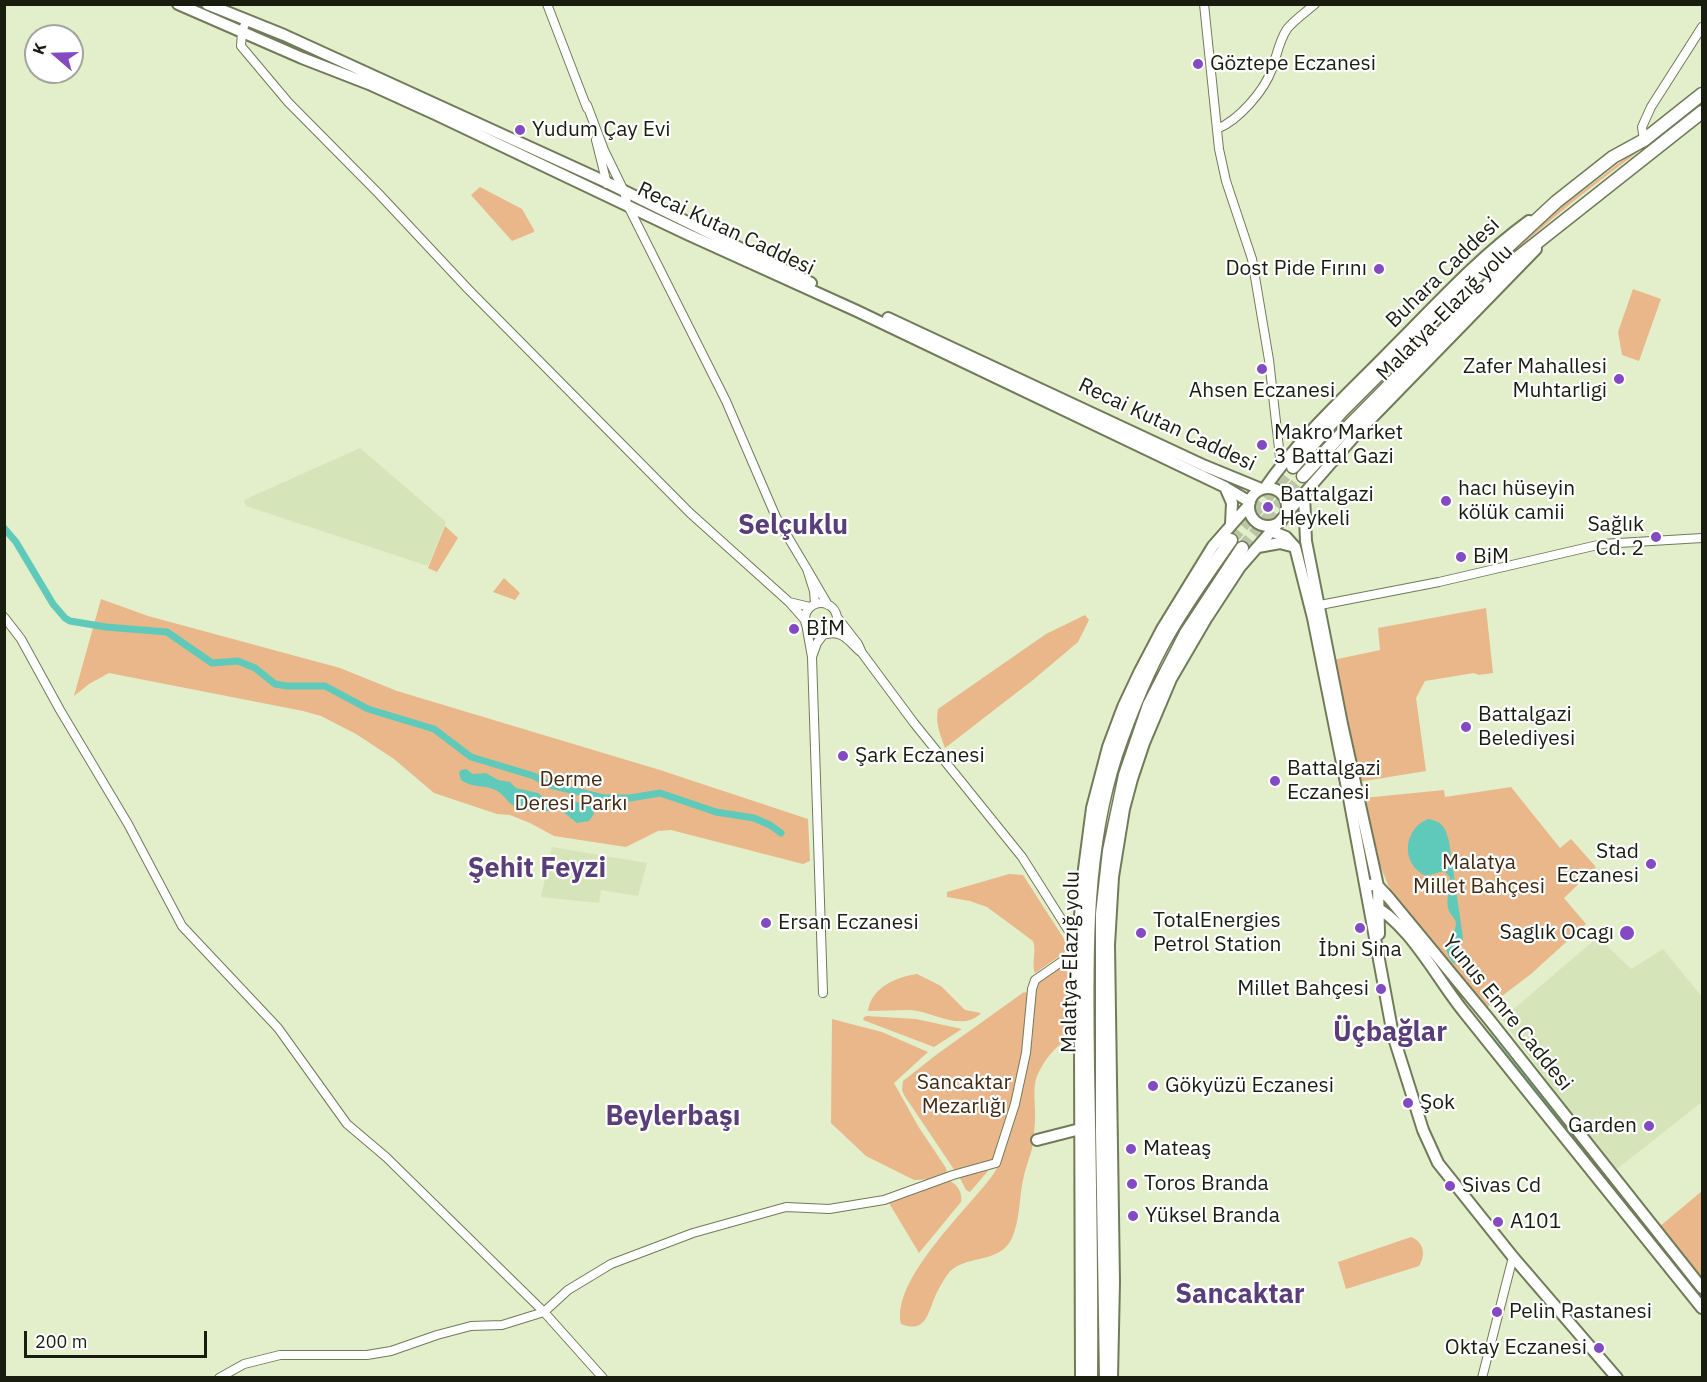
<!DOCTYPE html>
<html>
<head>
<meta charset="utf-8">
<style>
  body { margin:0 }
  #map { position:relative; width:1707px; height:1382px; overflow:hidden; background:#e2efca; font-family:"IBM Plex Sans",sans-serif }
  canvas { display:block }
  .frame { position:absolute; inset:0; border:6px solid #191d10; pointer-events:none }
  .north { position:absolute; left:24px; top:24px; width:60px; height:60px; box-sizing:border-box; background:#fff; border:2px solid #a3a59f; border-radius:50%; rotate:290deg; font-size:16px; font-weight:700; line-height:24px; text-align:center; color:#191d10 }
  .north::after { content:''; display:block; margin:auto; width:21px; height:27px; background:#834ac1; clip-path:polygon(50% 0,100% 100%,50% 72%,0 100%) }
  .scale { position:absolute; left:24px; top:1331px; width:183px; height:27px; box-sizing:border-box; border:3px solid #191d10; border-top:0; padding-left:8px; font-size:18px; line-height:21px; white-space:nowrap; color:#191d10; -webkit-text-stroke:4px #fff; paint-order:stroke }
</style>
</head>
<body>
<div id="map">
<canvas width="1707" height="1382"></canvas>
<div class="frame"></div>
<div class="north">K</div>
<div class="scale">200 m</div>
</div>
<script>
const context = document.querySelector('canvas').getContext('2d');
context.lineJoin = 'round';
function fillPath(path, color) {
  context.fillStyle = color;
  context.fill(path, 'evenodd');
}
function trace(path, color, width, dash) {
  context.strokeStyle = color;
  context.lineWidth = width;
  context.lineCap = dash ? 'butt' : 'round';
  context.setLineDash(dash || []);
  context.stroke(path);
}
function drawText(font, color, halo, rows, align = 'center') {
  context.font = font + ' "IBM Plex Sans",sans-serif';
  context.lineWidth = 4.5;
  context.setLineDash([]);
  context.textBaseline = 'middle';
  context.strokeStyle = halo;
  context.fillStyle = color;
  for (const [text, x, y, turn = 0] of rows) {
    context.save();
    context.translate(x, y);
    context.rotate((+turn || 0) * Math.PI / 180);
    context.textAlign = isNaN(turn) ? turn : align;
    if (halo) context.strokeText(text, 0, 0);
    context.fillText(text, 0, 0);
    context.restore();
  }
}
const built = new Path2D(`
  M360,448L446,522L428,566L246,506L244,500Z
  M552,847L647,863L638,896L601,890L599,903L541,897Z
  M1598,937L1631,969L1663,949L1702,997V1102L1613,1172L1502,1019Z`);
const green = new Path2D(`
  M1702,99V105C1635,154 1566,203 1506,260C1435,326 1366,395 1301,467L1297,464L1504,255L1558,210Z
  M480,187L522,209L534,230V232L512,241L471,195Z
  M1633,289L1661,299L1639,361L1622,355L1618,332Z
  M445,526L458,538L437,572L428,568Z
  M504,578L520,593L515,600L493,592Z
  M101,599L148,616L340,668L397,691L660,770L808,819L810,861L803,864L671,830L658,831L626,847L554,836L530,823L510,815L497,814L434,793L394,759L356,734L321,716L303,711L109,673L89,684L74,696Z
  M1486,608L1493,673L1479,675L1474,673L1425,681L1416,698L1426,771L1358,782L1333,660L1380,650L1378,628Z
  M1085,615L1089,620L1078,642L1033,680L945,748C940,734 935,723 938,709L1046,634Z
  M1511,787L1560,848L1571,839L1596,867L1564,898L1586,924L1531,974L1486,1008L1393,897L1373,848L1363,798L1444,790L1445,797Z
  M1009,874L1023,875L1068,945L1064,953L1035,973C1031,963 1037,951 1033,941L987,907L970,901L947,897V892Z
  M1067,962L1069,964L1068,1038C1054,1048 1044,1060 1037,1076C1032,1089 1036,1107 1035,1122C1034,1130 1034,1140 1032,1149C1029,1159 1025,1169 1023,1180C1019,1199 1020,1220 1012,1238C999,1266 963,1253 947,1275C942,1283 937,1291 934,1299C927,1317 924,1333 901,1324C891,1280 967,1210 992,1176C1000,1166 1003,1150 1007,1138C1018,1106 1027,1075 1032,1041C1034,1022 1033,1002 1038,982Z
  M917,974L941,986L965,1010L981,1013C962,1033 933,1011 910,1010C896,1010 882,1011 868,1011C871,988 896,977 917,974Z
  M1024,992L1027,993L1028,997L1023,1051L1016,1090L994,1159L988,1163L955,1171L904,1095L902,1090L903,1081L936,1055Z
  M867,1016L916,1019L962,1029L934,1047L863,1020L864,1017Z
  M832,1019L882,1032L928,1052L894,1083L918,1126L946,1168L947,1174L932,1179L914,1180L866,1156L831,1123Z
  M982,1170L988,1171L970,1192L966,1190L960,1178L962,1176Z
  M950,1181C958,1185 963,1194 961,1202L919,1253L889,1203Z
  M1702,1191V1280L1659,1227Z
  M1411,1237C1424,1242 1426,1255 1419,1266L1346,1289L1338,1262Z`);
const water = new Path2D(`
  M466,769L473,774L486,773L498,780L510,782L516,788L538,793L548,800H571L592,807L594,814L589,821L577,823L562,811C545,810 527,815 511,804C505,799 502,792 493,789C482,785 472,788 461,780L459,773L461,770Z
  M1428,819C1443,822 1445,827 1449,841L1463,938L1458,959L1454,964C1438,943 1453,944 1456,924C1456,918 1451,916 1449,911C1445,903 1450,886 1450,877L1444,871L1426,876C1400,864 1403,829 1428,819Z`);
const stream = new Path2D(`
  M1490,1034L1643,1222`);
const canal = new Path2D(`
  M4,528L16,542L53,604L65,618L70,621L106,627L167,632L212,663L238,661L255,668L275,684L287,686H325L368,709L434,729L471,757L534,776L550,785L604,798H630L660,793L716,812L754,818L770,825L781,833`);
const highwayTunnel = new Path2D(`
  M1231,540L1293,467
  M1242,548L1303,476`);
const minor = new Path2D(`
  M547,4L587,108
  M1204,4L1219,149L1226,181L1252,259L1269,360L1281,466
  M246,21L242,32L241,46L288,102L379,194L468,289L690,513L789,602
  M587,105L604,150L624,191L627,204L726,401L776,517L807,569
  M1217,129C1239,120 1264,91 1272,69C1277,55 1279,41 1287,29C1294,20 1306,12 1315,4
  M596,140L607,184
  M1644,140L1642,127L1651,107L1702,27
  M805 619a16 16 0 1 1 32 0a16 16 0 1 1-32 0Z
  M815,604L814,591L807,569L828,605
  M1315,606L1439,582L1602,544L1702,538
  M4,617L21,639L60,710L128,824L182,926L278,1028L347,1124L386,1157L544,1312L603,1378
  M804,619L789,602L810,607
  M807,629L812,657L817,643L823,635
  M827,634C845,630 850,644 862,653L858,644L837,617
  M862,653L914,723L1022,857L1077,944
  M812,657C815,769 819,881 823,993
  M219,1378L244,1364L280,1355H367L391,1351L437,1335L471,1326L502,1325L544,1312L568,1290L611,1264L693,1233L786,1207L829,1209L884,1200L953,1175L996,1163L1015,1104L1026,1053L1032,989L1035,980L1077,951
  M1482,1378L1513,1257`);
const major = new Path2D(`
  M178,4L302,58L369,84L437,115L687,234L857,311L1223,486L1250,502
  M207,4L284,35L606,182L811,283
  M888,318L1205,466L1261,489
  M1225,487L1232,503L1231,524L1233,523
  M1265,488C1300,437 1348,394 1392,349C1437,304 1477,259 1529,221
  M1249 507a19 19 0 1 1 38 0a19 19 0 1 1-38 0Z
  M1304,494L1306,541L1342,724L1378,886L1379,934
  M1271,531L1286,537L1295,547L1313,618L1349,798L1393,1035L1423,1130L1438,1163L1513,1257L1617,1378
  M1258,547L1280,543L1295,547
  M1365,884L1378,886L1389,898L1488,1018L1702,1288
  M1369,903C1410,923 1436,978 1464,1012C1543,1111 1623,1210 1702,1308
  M1037,1140L1080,1129
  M1081,1378L1080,1045L1077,951L1084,869L1092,808L1108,747L1123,707L1140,671L1162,629L1213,546L1249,505
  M1112,1378L1114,1282L1109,945L1113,877L1124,809L1132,779L1144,743L1171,679L1206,619L1240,567L1358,432L1536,249`);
const highway = new Path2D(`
  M1293,467L1341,412L1487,266L1556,202L1613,157L1644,140L1702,94
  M1303,476L1348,427L1506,267L1702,112
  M1091,1378C1092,1275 1090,1172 1088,1069C1087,964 1083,857 1116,755C1130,714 1147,672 1168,635C1187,602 1209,571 1231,540
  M1106,1378L1102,1132V914L1109,851L1125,775L1149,705L1186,633L1242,548`);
const markers = [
  [1198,64,6,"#834ac1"],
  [520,130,6,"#834ac1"],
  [1379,269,6,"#834ac1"],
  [1262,369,6,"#834ac1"],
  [1619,379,6,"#834ac1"],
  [1262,445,6,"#834ac1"],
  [1446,501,6,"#834ac1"],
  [1268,507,6,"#834ac1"],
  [1656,537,6,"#834ac1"],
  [1461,557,6,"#834ac1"],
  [794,629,6,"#834ac1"],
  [1466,727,6,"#834ac1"],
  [843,756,6,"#834ac1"],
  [1275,781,6,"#834ac1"],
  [1651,864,6,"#834ac1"],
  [766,923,6,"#834ac1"],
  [1360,928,6,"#834ac1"],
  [1141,933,6,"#834ac1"],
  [1627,933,8,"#834ac1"],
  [1381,989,6,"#834ac1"],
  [1153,1086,6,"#834ac1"],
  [1408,1103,6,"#834ac1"],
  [1649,1126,6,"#834ac1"],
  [1131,1149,6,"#834ac1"],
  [1132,1184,6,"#834ac1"],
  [1450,1186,6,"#834ac1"],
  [1133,1216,6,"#834ac1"],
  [1498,1222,6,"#834ac1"],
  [1497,1312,6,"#834ac1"],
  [1599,1348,6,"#834ac1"]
];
const poiNames = [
  ["Göztepe Eczanesi",1210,64],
  ["Yudum Çay Evi",532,130],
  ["Dost Pide Fırını",1367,269,"right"],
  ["Zafer Mahallesi",1607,367,"right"],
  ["Muhtarligi",1607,391,"right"],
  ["Ahsen Eczanesi",1262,391,"center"],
  ["Makro Market",1274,433],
  ["3 Battal Gazi",1274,457],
  ["hacı hüseyin",1458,489],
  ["kölük camii",1458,513],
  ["Battalgazi",1280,495],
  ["Heykeli",1280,519],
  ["Sağlık",1644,525,"right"],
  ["Cd. 2",1644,549,"right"],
  ["BiM",1473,557],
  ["BİM",806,629],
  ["Battalgazi",1478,715],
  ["Belediyesi",1478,739],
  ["Şark Eczanesi",855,756],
  ["Battalgazi",1287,769],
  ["Eczanesi",1287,793],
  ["Stad",1639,852,"right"],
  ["Eczanesi",1639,876,"right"],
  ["TotalEnergies",1153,921],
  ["Petrol Station",1153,945],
  ["Ersan Eczanesi",778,923],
  ["Saglık Ocagı",1614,933,"right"],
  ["İbni Sina",1360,950,"center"],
  ["Millet Bahçesi",1369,989,"right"],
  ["Gökyüzü Eczanesi",1165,1086],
  ["Şok",1420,1103],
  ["Garden",1637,1126,"right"],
  ["Mateaş",1143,1149],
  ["Toros Branda",1144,1184],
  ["Sivas Cd",1462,1186],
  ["Yüksel Branda",1145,1216],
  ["A101",1510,1222],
  ["Pelin Pastanesi",1509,1312],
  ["Oktay Eczanesi",1587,1348,"right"]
];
const streetNames = [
  ["Recai Kutan Caddesi",726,229,25],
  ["Buhara Caddesi",1443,273,-44],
  ["Malatya-Elazığ yolu",1445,313,-45],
  ["Recai Kutan Caddesi",1167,425,25],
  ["Malatya-Elazığ yolu",1071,962,-89],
  ["Yunus Emre Caddesi",1507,1013,51]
];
const parkNames = [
  ["Derme",571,780],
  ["Deresi Parkı",571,804],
  ["Malatya",1479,863],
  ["Millet Bahçesi",1479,887],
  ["Sancaktar",964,1083],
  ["Mezarlığı",964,1107]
];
const districtNames = [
  ["Selçuklu",793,526],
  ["Şehit Feyzi",537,869],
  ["Üçbağlar",1390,1033],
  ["Beylerbaşı",673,1117],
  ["Sancaktar",1240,1295]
];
fillPath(built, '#d5e4b9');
fillPath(green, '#eab78a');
fillPath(water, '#5fcaba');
trace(stream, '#5fcaba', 1.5);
trace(canal, '#5fcaba', 7);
trace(highwayTunnel, '#bac5a5', 12, [12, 6]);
trace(minor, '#707b5a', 10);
trace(major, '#707b5a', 14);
trace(highway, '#707b5a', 15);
trace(minor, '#fff', 8);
trace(major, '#fff', 10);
trace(highway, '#fff', 12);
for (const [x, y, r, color] of markers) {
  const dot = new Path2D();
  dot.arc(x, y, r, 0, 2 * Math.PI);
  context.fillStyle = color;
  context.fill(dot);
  trace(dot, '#fff', 2);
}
drawText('21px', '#191d10', '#fff', poiNames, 'left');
drawText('21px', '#191d10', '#fff', streetNames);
drawText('21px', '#422911', '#fff', parkNames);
drawText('bold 27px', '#593e7a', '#fff', districtNames);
</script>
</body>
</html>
